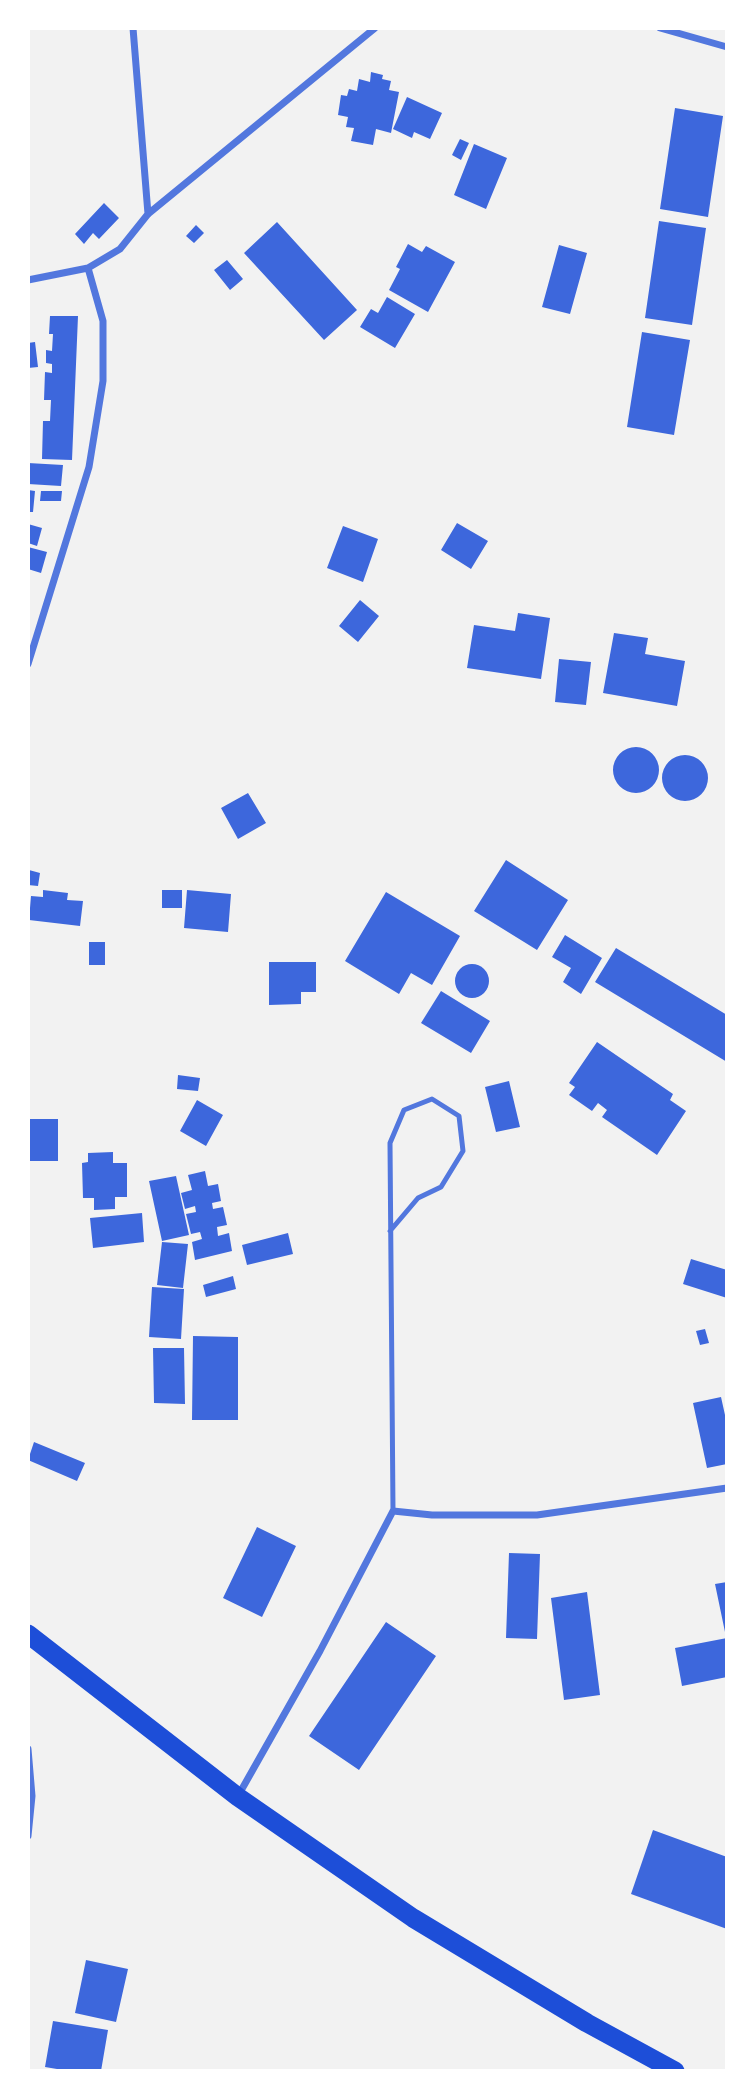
<!DOCTYPE html>
<html>
<head>
<meta charset="utf-8">
<style>
  body { margin:0 }
  #map { position:relative; width:755px; height:2099px; overflow:hidden; background:#f2f2f2; font-family:"PT Sans",sans-serif }
  canvas { display:block }
  .frame { position:absolute; inset:0; border:30px solid #fff; pointer-events:none }
</style>
</head>
<body>
<div id="map">
<canvas width="755" height="2099"></canvas>
<div class="frame"></div>
</div>
<script>
const context = document.querySelector('canvas').getContext('2d');
context.lineJoin = 'round';
function fillPath(path, color) {
  context.fillStyle = color;
  context.fill(path, 'evenodd');
}
function trace(path, color, width, dash) {
  context.strokeStyle = color;
  context.lineWidth = width;
  context.lineCap = dash ? 'butt' : 'round';
  context.setLineDash(dash || []);
  context.stroke(path);
}
const building = new Path2D(`
  M371,72L383,75L382,79L391,81L389,90L399,92L391,133L376,129L373,145L351,141L354,128L346,127L348,117L338,115L341,95L347,96L349,89L357,91L359,79L370,82Z
  M407,97L442,113L430,139L414,132L412,138L393,129Z
  M675,108L723,116L708,217L660,209Z
  M460,139L469,143L461,160L452,155Z
  M474,144L507,158L486,209L454,195Z
  M104,203L119,218L99,239L93,233L84,244L75,234Z
  M659,221L706,228L692,325L645,318Z
  M277,222L357,310L324,340L244,253Z
  M196,225L204,233L194,243L186,236Z
  M408,244L422,252L426,246L455,262L428,312L389,290L400,269L396,267Z
  M559,245L587,253L570,314L542,307Z
  M227,260L243,279L230,290L214,270Z
  M387,297L415,314L395,348L360,327L371,309L378,313Z
  M50,316H78L72,460L42,459L43,421H50L51,400H44L45,372L52,373V364L46,363V350L52,351L53,334H49Z
  M642,332L690,340L674,435L627,427Z
  M35,342L38,367L28,368V343Z
  M28,463L63,465L61,486L28,484Z
  M28,490L35,491L33,512H28Z
  M41,491H62L61,501H40Z
  M457,523L488,541L471,569L441,550Z
  M28,524L42,528L37,546L28,543Z
  M343,526L378,539L363,582L327,568Z
  M28,547L47,552L41,573L28,569Z
  M360,600L379,616L358,642L339,626Z
  M518,613L550,618L541,679L467,668L474,625L515,631Z
  M614,633L648,638L645,654L685,661L677,706L603,693Z
  M559,659L591,662L586,705L555,702Z
  M613 770a23 23 0 1 1 46 0a23 23 0 1 1-46 0Z
  M662 778a23 23 0 1 1 46 0a23 23 0 1 1-46 0Z
  M248,793L266,823L238,839L221,808Z
  M506,860L568,900L537,950L474,911Z
  M29,870L40,873L38,886L28,885Z
  M43,890L68,893L67,900L83,901L80,926L29,920L31,896L43,897Z
  M162,890H182V908H162Z
  M187,890L231,894L228,932L184,928Z
  M386,892L460,936L432,985L411,973L399,994L345,961Z
  M565,935L602,958L581,994L563,982L571,968L552,957Z
  M89,942H105V965H89Z
  M616,948L727,1015V1062L595,982Z
  M269,962H316V992H301V1004L269,1005Z
  M455 981a17 17 0 1 1 34 0a17 17 0 1 1-34 0Z
  M441,991L490,1021L471,1053L421,1023Z
  M597,1042L673,1094L670,1100L686,1111L657,1155L602,1117L607,1110L598,1103L592,1111L569,1095L575,1087L569,1083Z
  M178,1075L200,1078L198,1091L177,1089Z
  M509,1081L520,1127L496,1132L485,1087Z
  M197,1100L223,1115L206,1146L180,1131Z
  M28,1119H58V1161H28Z
  M113,1152V1163H127V1197H115V1209L94,1210V1198H83L82,1163L88,1162V1153Z
  M205,1171L208,1186L218,1184L221,1201L212,1203L213,1209L223,1207L227,1225L217,1227L218,1236L229,1233L232,1251L195,1260L192,1242L202,1239L200,1232L191,1234L186,1214L196,1212L195,1206L185,1209L181,1193L192,1190L188,1175Z
  M176,1176L189,1235L162,1241L149,1181Z
  M142,1213L144,1242L93,1248L90,1218Z
  M288,1233L293,1254L247,1265L242,1245Z
  M162,1242L188,1244L183,1288L157,1285Z
  M691,1259L727,1270V1298L683,1284Z
  M233,1276L236,1289L206,1297L203,1285Z
  M152,1287L184,1289L181,1339L149,1337Z
  M705,1329L709,1343L700,1345L696,1331Z
  M193,1336L238,1337V1420H192Z
  M153,1348H184L185,1404L154,1403Z
  M721,1397L727,1424V1464L707,1468L693,1403Z
  M34,1442L85,1463L77,1481L28,1460Z
  M257,1527L296,1546L262,1617L223,1598Z
  M509,1553L540,1554L537,1639L506,1638Z
  M727,1582V1632H725L715,1584Z
  M587,1592L600,1695L564,1700L551,1598Z
  M386,1622L436,1656L359,1770L309,1736Z
  M727,1638V1677L682,1686L675,1648Z
  M653,1830L727,1857V1929L631,1894Z
  M86,1960L128,1969L116,2022L75,2013Z
  M53,2021L108,2030L101,2071H69L45,2067Z`);
const service = new Path2D(`
  M390,1231L418,1198L441,1187L463,1151L459,1116L432,1099L404,1110L390,1143L393,1511`);
const minor = new Path2D(`
  M133,28L148,214
  M660,28L727,47
  M28,280L88,268L120,249L148,214L375,28
  M28,664L89,467L103,381V321L88,268
  M28,1749L32,1796L28,1836
  M238,1796L320,1651L393,1511L432,1515H537L727,1488`);
const trunk = new Path2D(`
  M28,1634L238,1797L413,1918L587,2023L675,2071`);
fillPath(building, '#3d67dc');
trace(service, '#5277de', 5);
trace(minor, '#5277de', 7);
trace(trunk, '#1d4ed8', 19);
</script>
</body>
</html>
